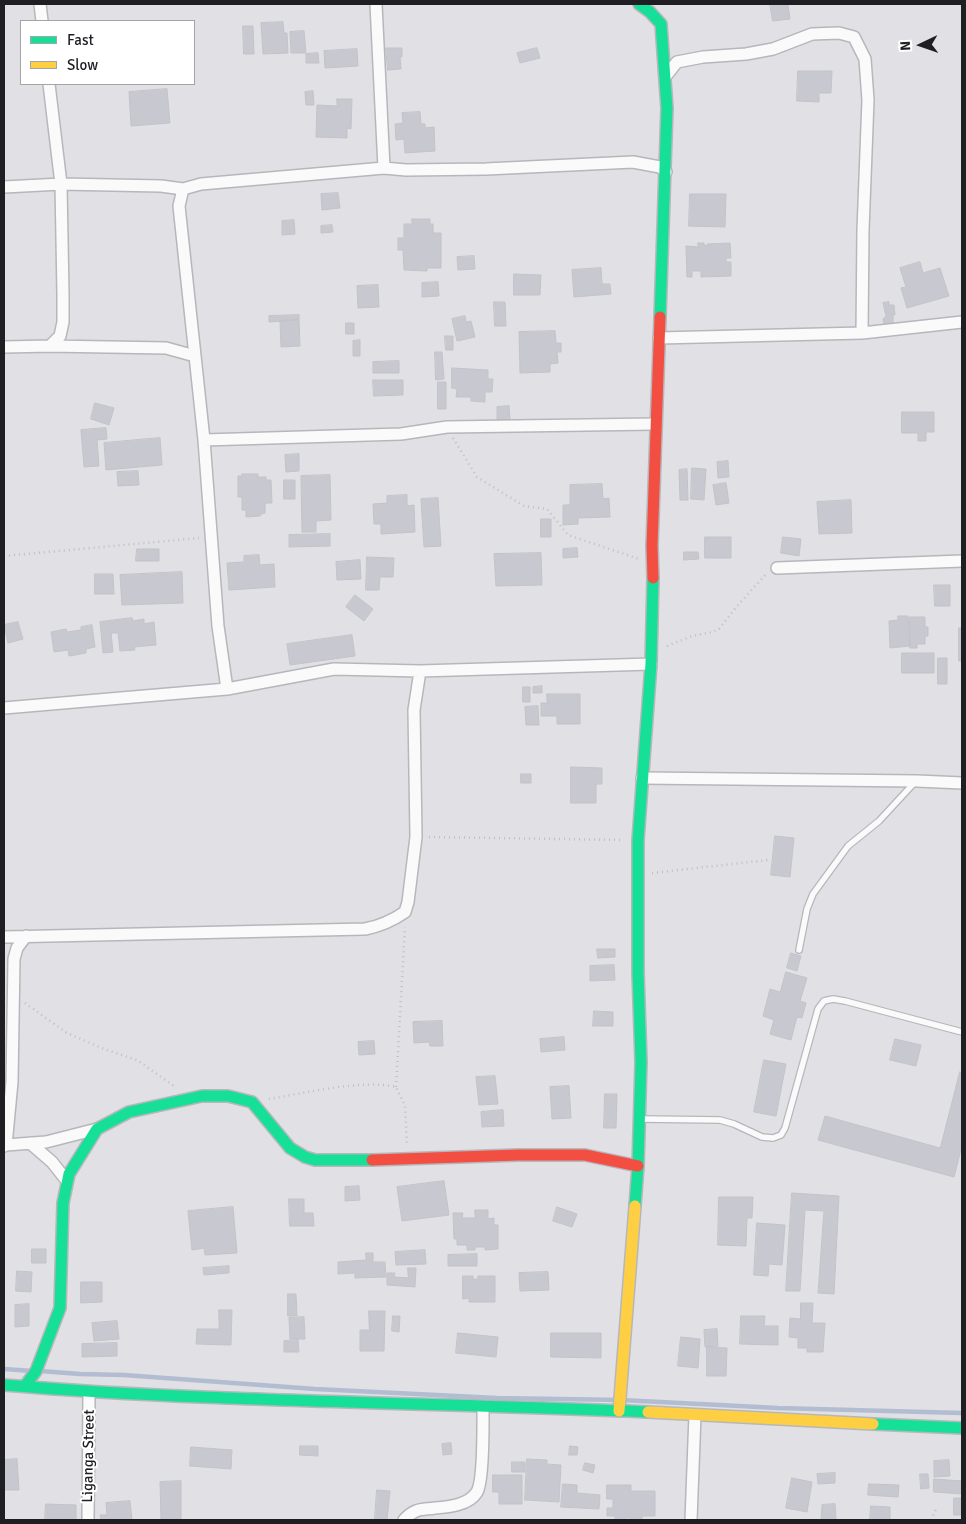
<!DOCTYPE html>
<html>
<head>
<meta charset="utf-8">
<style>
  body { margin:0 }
  #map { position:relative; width:966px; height:1524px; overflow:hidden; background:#e0e0e5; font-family:Signika,sans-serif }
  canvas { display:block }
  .frame { position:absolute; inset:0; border:5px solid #1f1e23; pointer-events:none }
  .legend { position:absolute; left:20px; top:20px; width:175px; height:65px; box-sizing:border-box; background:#fff; border:1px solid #a5a5a7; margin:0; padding:6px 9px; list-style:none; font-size:15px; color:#1f1e23 }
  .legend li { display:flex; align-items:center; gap:10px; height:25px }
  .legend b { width:25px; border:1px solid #a5a5a7 }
  .north { position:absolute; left:896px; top:20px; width:50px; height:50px; -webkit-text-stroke:4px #fff; paint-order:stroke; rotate:267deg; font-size:14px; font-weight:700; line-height:20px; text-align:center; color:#1f1e23 }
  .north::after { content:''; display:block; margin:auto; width:18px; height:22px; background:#1f1e23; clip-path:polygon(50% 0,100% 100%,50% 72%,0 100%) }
</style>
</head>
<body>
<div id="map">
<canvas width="966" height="1524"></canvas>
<div class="frame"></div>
<ul class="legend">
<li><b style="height:6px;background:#16e098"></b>Fast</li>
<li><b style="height:6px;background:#ffcf43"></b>Slow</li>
</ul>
<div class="north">N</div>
</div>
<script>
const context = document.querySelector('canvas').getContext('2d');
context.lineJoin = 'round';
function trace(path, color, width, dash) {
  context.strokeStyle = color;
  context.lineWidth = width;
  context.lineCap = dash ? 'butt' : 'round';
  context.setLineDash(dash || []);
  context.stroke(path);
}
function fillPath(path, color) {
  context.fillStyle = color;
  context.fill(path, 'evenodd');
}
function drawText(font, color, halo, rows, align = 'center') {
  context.font = font + ' Signika,sans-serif';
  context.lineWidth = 4;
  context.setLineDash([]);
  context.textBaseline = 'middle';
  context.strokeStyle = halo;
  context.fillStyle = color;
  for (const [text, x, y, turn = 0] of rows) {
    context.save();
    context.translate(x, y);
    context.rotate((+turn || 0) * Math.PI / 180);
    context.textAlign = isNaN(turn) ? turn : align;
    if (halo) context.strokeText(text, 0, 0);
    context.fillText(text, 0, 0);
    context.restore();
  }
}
const stream = new Path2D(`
  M4,1369L32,1371
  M40,1371L80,1374L124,1375L315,1389L497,1398L621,1400L778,1408L962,1413`);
const building = new Path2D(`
  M770,4H788L790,19L773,21Z
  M283,22L284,33H287L288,53L263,54L261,23Z
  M243,26H253L254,54H244Z
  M304,31L306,53H291L290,32Z
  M386,48H402V57H400L401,69L388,70Z
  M537,48L540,58L520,63L517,53Z
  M357,49L358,66L325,68L324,51Z
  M318,53L319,63H306V54Z
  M798,71H832L831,93H819V102L797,101Z
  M167,89L170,123L131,126L129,92Z
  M313,91L314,105H306L305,92Z
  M337,99H352L351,129L347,128V138L316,137L317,105L337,106Z
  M420,112L421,124H425V128L434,127L435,151L405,153L404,139L396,140L395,124L403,123L402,113Z
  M338,193L340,208L322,210L321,194Z
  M690,194H726L725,227L689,226Z
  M412,219H430V224H433V233H441V268H427V271L404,270L403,250H398V238H404V224H412Z
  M294,220L295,234L282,235V221Z
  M332,225L333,232L321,233V226Z
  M698,243H704V245L707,246V244L730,243L731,258H726V262H731V276L701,277V271H692V277H687L686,246L698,247Z
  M474,256L475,269L458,270L457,257Z
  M920,262L923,273L940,268L949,296L907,308L901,288L906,287L900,268Z
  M601,268L602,284H610L611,294L574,297L572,270Z
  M514,274L541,275L540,295H514Z
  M438,282L439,296L422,297V283Z
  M378,285L379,307L358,308L357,286Z
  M494,302H505L506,326H495Z
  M889,302V305H894L895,315H893V323L884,324L883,319L886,316L883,303Z
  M299,315V320L269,322V316Z
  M465,316L466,322L471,321L475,337L457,341L452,319Z
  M299,320L300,346L281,347L280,321Z
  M346,323H354V334H346Z
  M555,331L556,343H561V352H557L558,363L550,364V372L520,373L519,332Z
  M445,336H453V350H446Z
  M360,340V356H353V341Z
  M435,352H442L444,379L436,380Z
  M399,361V373H373V362Z
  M452,368L488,370V379H493L492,392H485V402L471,401V397H456L457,389L452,388Z
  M373,380H403V395L374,396Z
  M438,382H446V409H438Z
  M95,403L114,408L109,425L91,419Z
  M509,406L510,420H497V407Z
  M902,412H934V432H926V441H918V433H902Z
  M106,428L107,439L97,440L99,466L84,467L81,430Z
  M160,438L162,465L106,470L104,443Z
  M299,454V471L286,472L285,455Z
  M728,461L729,477L718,478L717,462Z
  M692,468L706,469L704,500L691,499Z
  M687,469L688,500H680L679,470Z
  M138,471L139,485L118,486L117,472Z
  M242,474H258V477H266V480H271L272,503H265V513L261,514L260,516L246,517V510H242V497H238V476H242Z
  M330,475L331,520L316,521V532H302L301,476Z
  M284,480H295V499H284Z
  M726,483L729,503L716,505L713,485Z
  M602,484L603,499L609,498L610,517L578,518V524L563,525V505H570V485Z
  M407,495V506L414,505L415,532L381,534V524H374L373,504L387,503V496Z
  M438,498L441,546L424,547L421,499Z
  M851,500L852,533L819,534L817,502Z
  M541,519H551V537H541Z
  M330,534V546L289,547V535Z
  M705,537H731V558H705Z
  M783,537L801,539L799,556L781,553Z
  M577,548L578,557L563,558V549Z
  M137,549H159V561H136Z
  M684,552H698L699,559L684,560Z
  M541,553L542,585L496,586L494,554Z
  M259,555L260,565L274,564L275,587L229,590L227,563L244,562V556Z
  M367,557L394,558L393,577H380L379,590H366Z
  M360,560L361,579L337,580L336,562Z
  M182,572L183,603L122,605L120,575Z
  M95,574H113L114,594H95Z
  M934,585H950V606H935Z
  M355,595L373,609L364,621L346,607Z
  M898,616H908L910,646L890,648L889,621L898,620Z
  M910,617H925V627H928V636H925V644H917V648H910Z
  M132,618L133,621L144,619V624L154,622L156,645L134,647L135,650L120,651L118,633H111L113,652L103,653L100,622Z
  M18,622L23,639L8,643L4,625Z
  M92,625L95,647L86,649V653L69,656L68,650L54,652L51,632L66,629L67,632L81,630V627Z
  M959,628H962V661H959Z
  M352,635L355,656L290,665L287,644Z
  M902,653H934V673H902Z
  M938,658H947V684H938Z
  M542,686V693H533V687Z
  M523,687H530V702H523Z
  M547,694H580V724H557V716H541V703H547Z
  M538,706L539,725H526L525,707Z
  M571,767L602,768V784H596V803H571Z
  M521,774H531V783H521Z
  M775,836L794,838L790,877L771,875Z
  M597,949H615V957L598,958Z
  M791,953L801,956L797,971L787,968Z
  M614,965L615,980L590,981V966Z
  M786,972L807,978L800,1001L806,1003L802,1018L797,1017L791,1040L770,1034L774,1020L763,1016L770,989L780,992Z
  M594,1011L613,1012V1026H593Z
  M442,1021L443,1046H430L429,1042L414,1043L413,1022Z
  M564,1037L565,1050L541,1052L540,1039Z
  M895,1039L921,1045L916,1066L890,1060Z
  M374,1041L375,1054L359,1055L358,1042Z
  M764,1060L786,1064L776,1116L754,1112Z
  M960,1072L962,1073V1145L954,1177L818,1140L825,1116L940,1148Z
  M495,1076L498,1104L479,1105L476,1077Z
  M569,1086L571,1118L552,1119L550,1087Z
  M605,1094H617L616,1128H604Z
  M503,1110L504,1126L482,1127L481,1112Z
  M444,1181L449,1215L402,1221L397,1187Z
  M359,1186L360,1200L345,1201V1187Z
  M792,1193L839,1196L834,1294L818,1293L824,1211L805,1210L800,1291H786Z
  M719,1197H753L752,1218H747L746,1246L718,1245Z
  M289,1199H304V1213H313L314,1226H290Z
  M233,1207L237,1253L205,1255L204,1248L192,1250L188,1211Z
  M557,1207L577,1214L572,1227L553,1221Z
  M475,1210H488V1219L494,1218V1225H498V1249L485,1250V1247H475V1250H467V1245H457V1239H454L453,1213H463L462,1218H475Z
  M757,1223L785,1225L782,1265L769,1264L768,1276L754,1275Z
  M32,1249H46V1263H32Z
  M425,1250L426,1264L396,1265L395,1252Z
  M366,1253H373V1262H385L386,1277L355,1278V1273L338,1274V1262L366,1260Z
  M477,1254V1266H448V1255Z
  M229,1266V1273L204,1275L203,1268Z
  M408,1268H416L415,1287L387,1285V1273H395L394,1277L408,1278Z
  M17,1271L32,1272L31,1292L16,1291Z
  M548,1272L549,1290L520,1291L519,1273Z
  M463,1276H473V1279H478V1276H495V1302H469V1298L463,1299Z
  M81,1282H102V1302L81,1303Z
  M288,1294H296L297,1316H288Z
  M801,1303H813L812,1323H825L823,1352H807V1348H798V1338L789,1337L790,1318L800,1319Z
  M29,1304V1326L15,1327V1305Z
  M219,1310H232L231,1345L196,1344L197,1329H219Z
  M369,1311H385L384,1351H360V1330H369Z
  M393,1316H400L399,1332L392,1331Z
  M741,1316H765L764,1326H778V1345L740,1344Z
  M304,1317L305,1339H290L289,1318Z
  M117,1321L119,1339L94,1341L92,1323Z
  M717,1329L718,1346L705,1347L704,1330Z
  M458,1333L498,1337L496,1357L456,1353Z
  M551,1333H601V1358L551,1357Z
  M681,1337L700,1339L698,1368L678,1366Z
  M298,1340L299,1352H284V1341Z
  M117,1343V1356L82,1357V1344Z
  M707,1347L727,1348L726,1376H707Z
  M451,1443L452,1454L443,1455L442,1444Z
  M300,1446H318V1456L300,1455Z
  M570,1446L578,1447L577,1455H569Z
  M191,1447L232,1450L231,1469L190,1466Z
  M17,1459L19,1490H4V1460Z
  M527,1459L547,1460V1464L561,1465L559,1502L525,1500Z
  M949,1460L950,1476L934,1477V1461Z
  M512,1462H525V1472H512Z
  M585,1463L595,1465L593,1473L583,1470Z
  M835,1473V1483L818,1484L817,1474Z
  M920,1474H928L929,1488L921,1489Z
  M493,1475H522V1504H499V1492H493Z
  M792,1478L812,1482L807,1512L786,1508Z
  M934,1479L962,1481V1494L934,1492Z
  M181,1481V1520H161L160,1482Z
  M563,1484L577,1485V1493L600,1495L599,1509L561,1507Z
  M869,1484L899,1485L898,1497L868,1495Z
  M607,1485H631V1491H655V1516H642V1520H631V1518H625V1520H615V1516H607V1508H613V1499H607Z
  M377,1490L390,1491L387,1520L375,1519Z
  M954,1498H962V1515H954Z
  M130,1501L132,1520H101L100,1515H107L106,1503Z
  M46,1504L76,1505V1520H45Z
  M835,1504L836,1520H821L822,1505Z
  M871,1506L890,1507V1520H870Z`);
const path = new Path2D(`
  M453,438L477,477L524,506L547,509L568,535L639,559
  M4,556L199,538
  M667,646L692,636L713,632L719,629L738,605L767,573
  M429,837L624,840
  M652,873L768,860
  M25,1003L67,1033L104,1049L137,1060L174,1086
  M396,1087L405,927
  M269,1099C305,1093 362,1079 396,1087L405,1106L407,1146
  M931,1520L936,1509`);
const lane = new Path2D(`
  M799,950L807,909L813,894L848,846L879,821L915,782
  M641,1119L720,1120L734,1124L762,1137L773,1138L781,1135L785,1128L818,1009L824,1001L833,999L845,1001L962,1032`);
const street = new Path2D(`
  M40,4L42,21
  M376,4L384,168
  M665,77L677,62L703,57L746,54L773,49L812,34L839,33L854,37L865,59L868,100L863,230L862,333
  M49,84L61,184L63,294V322L60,336L50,346
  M4,187L61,184L161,186L183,189L201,184L384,168L406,170L486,169L633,162L660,167L666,172
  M183,189L179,206L204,440L218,626L227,689
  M659,338L862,333L962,322
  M4,347L50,346L166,348L195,356
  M204,440L401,434L447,427L655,424
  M777,568L962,561
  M4,708L227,689L334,669L420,671L651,664
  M642,778L917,781L962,783
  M4,937L365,929C381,926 392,921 405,912L408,902L416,837L414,710L420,671
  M30,1143L52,1162L67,1181
  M6,1145L46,1142L97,1129
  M4,1146L6,1145L12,1082L14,959L17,948L26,936
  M88,1520L89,1392
  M404,1520C415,1508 421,1510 435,1508C449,1507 469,1505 477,1492C484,1480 483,1423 483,1407
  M691,1520L695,1415`);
const fast = new Path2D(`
  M639,4L650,12L661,24L667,108L660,317
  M635,1206L638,1166L641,1062L638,973V840L651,664L653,578
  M4,1385C218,1403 433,1402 648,1412
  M25,1386L36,1371L60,1308L63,1203L69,1174L97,1129L129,1112L202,1096H228L252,1102L290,1148L305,1157L315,1160H372
  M873,1424L962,1428`);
const slow = new Path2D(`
  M619,1411L635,1206
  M648,1412L873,1424`);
const jam = new Path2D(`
  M653,578L652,546L660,317
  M372,1160L518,1155H585L638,1166`);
const streetNames = [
  ["Liganga Street",89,1456,-89]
];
trace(stream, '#b2bdd1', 4.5);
fillPath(building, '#c8c8d0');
trace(building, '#c3c3c7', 1);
trace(lane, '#b7b7bb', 8);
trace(street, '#b7b7bb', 14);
trace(fast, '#b7b7bb', 14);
trace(slow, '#b7b7bb', 14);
trace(jam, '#b7b7bb', 14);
trace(path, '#c0c0c2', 2.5, [1, 4]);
trace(lane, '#fafafb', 5.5);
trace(street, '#fafafb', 11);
trace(fast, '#16e098', 11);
trace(slow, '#ffcf43', 11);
trace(jam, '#f24e42', 11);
drawText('15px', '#1f1e23', '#fff', streetNames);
</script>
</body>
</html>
